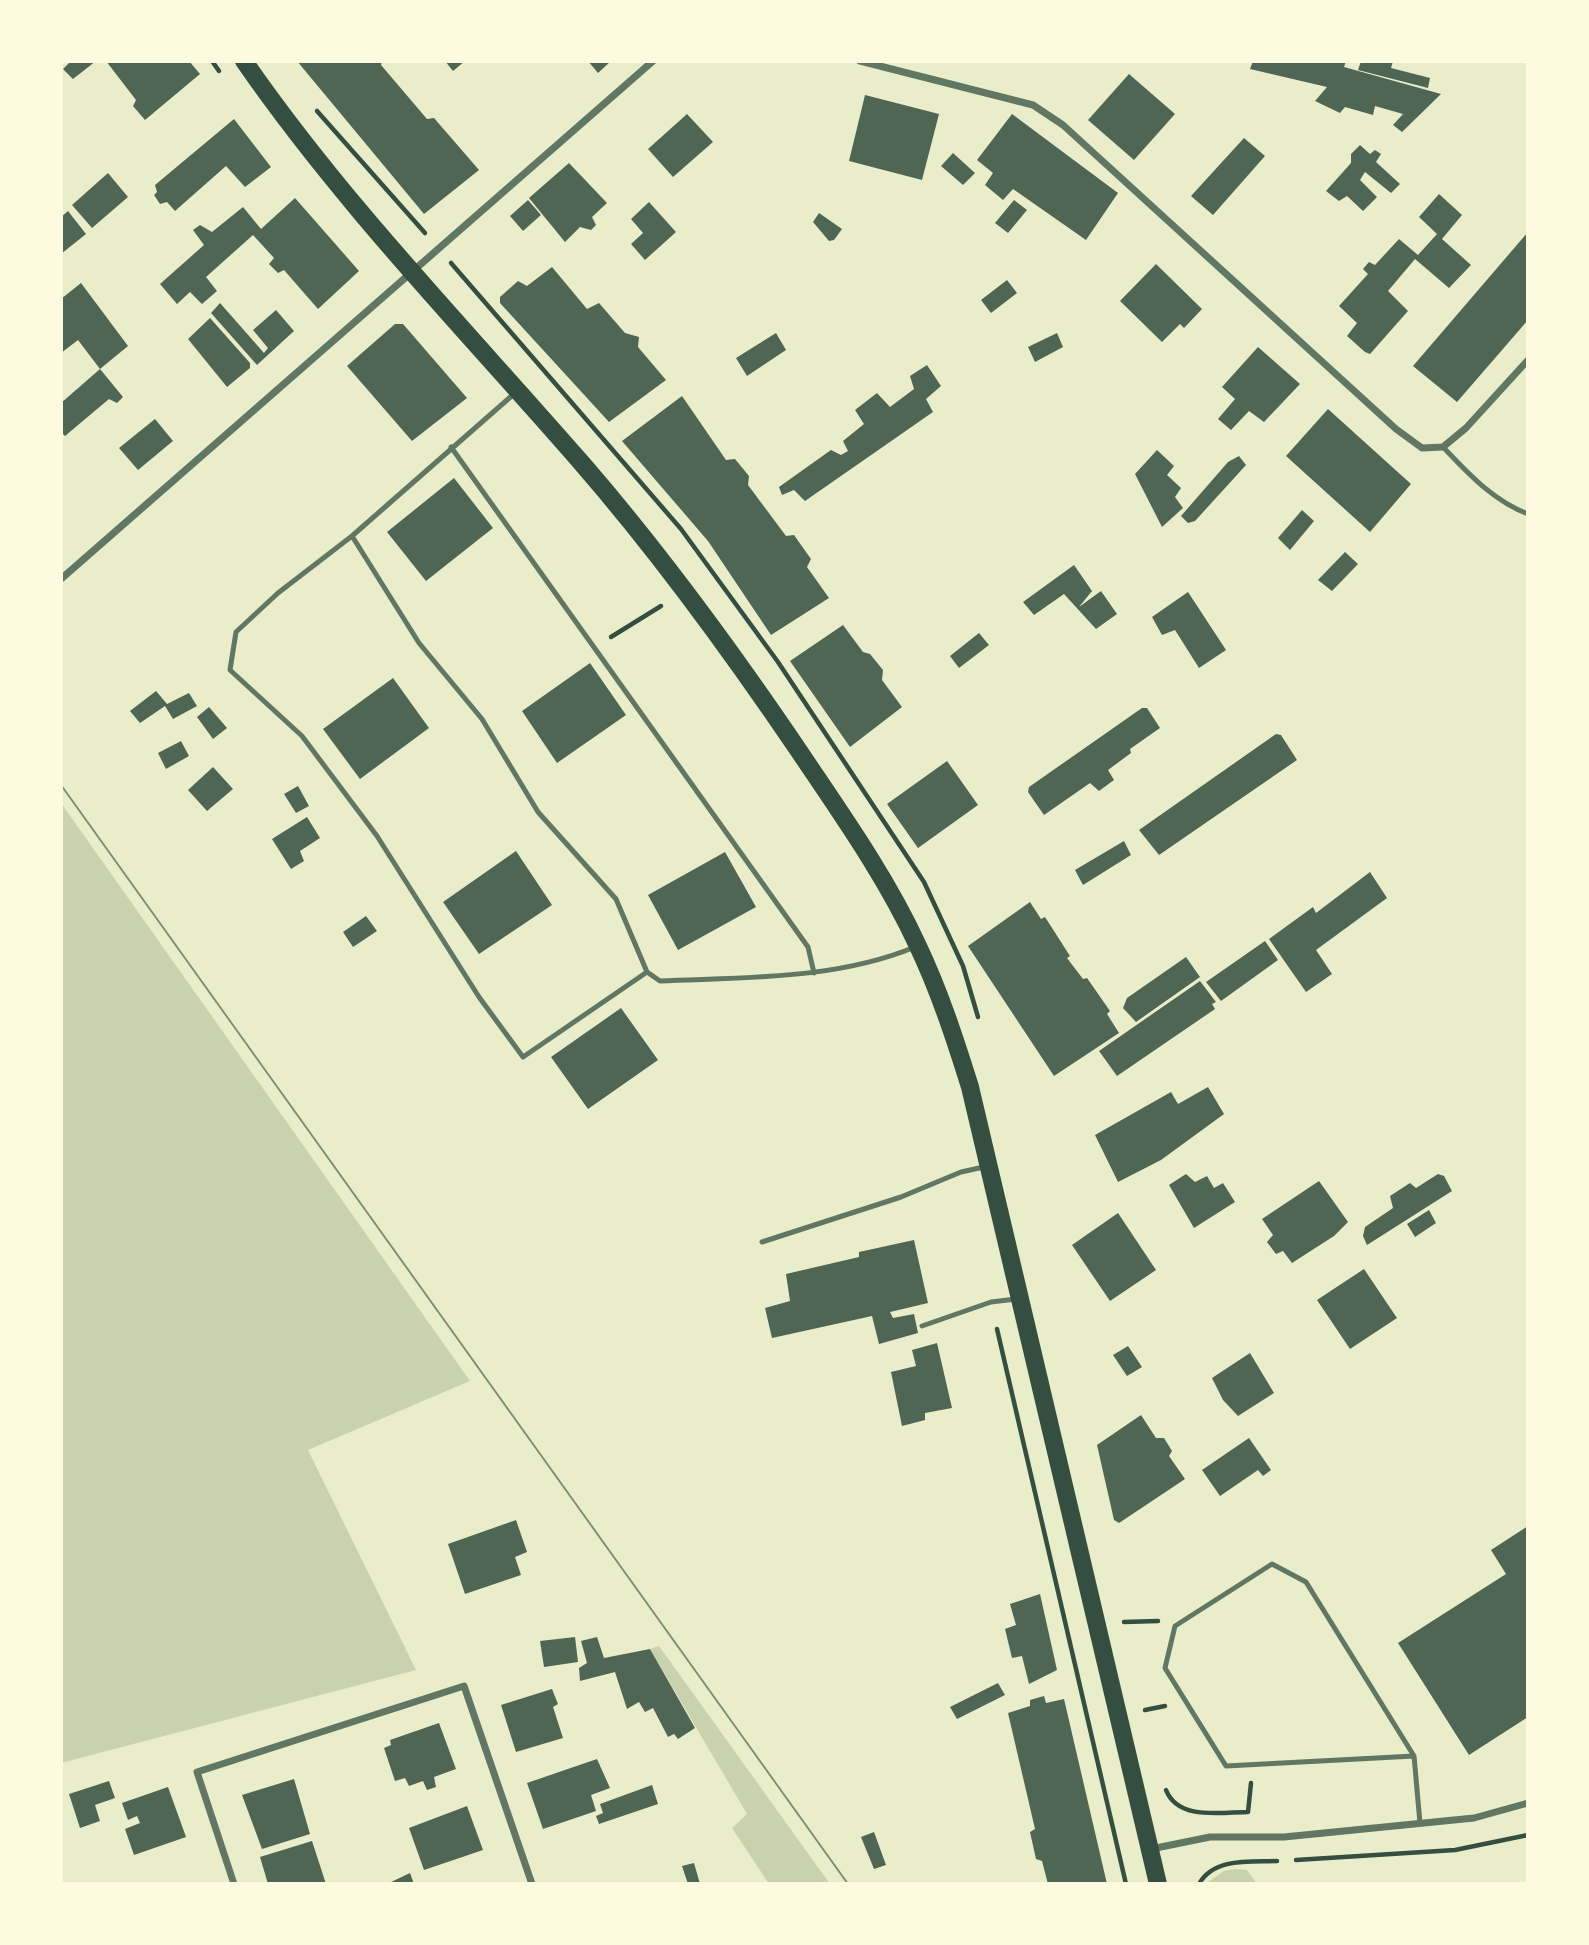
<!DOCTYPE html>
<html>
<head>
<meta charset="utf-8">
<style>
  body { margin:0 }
  #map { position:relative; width:1589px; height:1945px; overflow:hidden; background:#e9edc9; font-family:"Alegreya Sans",sans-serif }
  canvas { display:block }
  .frame { position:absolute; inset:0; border:63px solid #fefae0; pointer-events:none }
</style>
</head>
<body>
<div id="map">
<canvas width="1589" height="1945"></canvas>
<div class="frame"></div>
</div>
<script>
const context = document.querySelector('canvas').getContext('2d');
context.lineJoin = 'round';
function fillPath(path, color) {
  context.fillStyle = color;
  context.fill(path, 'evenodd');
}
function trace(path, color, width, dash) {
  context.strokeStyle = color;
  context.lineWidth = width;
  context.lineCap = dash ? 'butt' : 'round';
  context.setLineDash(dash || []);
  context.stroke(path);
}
const green = new Path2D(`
  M61,803L470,1381L308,1450L416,1670L61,1763Z
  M659,1646L830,1884H769L732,1828L747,1814L650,1649Z
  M1234,1869L1247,1870L1257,1884H1205L1224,1871Z`);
const building = new Path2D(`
  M71,61H96L73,79L63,69Z
  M106,61H189L200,74L145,120L133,106L136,100Z
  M297,61H382L381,65L427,119L434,118L479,170L424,214Z
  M445,61H465L453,71Z
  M588,61H611L598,73Z
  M1253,61H1346L1344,67L1441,94L1402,132L1393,125L1403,114L1375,106L1373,115L1345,107L1340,113L1315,101L1327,87L1250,69Z
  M1361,61H1393L1391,68L1430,78L1428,88L1358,70Z
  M1129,74L1175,114L1134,160L1088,120Z
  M865,95L939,114L922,180L849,161Z
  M687,114L713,142L673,177L648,149Z
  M1012,114L1118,193L1086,240L1013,189L1003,200L985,185L993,173L977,160Z
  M234,119L271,167L245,187L226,166L175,211L167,202L160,204L154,195L157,192L155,185Z
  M1244,138L1265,156L1213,215L1191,196Z
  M1360,145L1370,154L1375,150L1381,154L1376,162L1400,184L1391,193L1365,172L1360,180L1377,197L1363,211L1347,196L1339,201L1326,191L1351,163V154Z
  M953,153L975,173L963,185L941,166Z
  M569,163L607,203L592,217L596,225L591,230L580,227L565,242L529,198Z
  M108,173L128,197L92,228L72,205Z
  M1439,194L1462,215L1442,239L1471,265L1449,288L1415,259L1388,291L1408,311L1370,354L1365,352L1347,336L1357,323L1339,306L1368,274L1363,269L1369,262L1375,265L1399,239L1418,255L1437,234L1419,217Z
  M295,198L359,271L318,309L284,270L278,273L269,264L274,258L253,235L206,277L217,291L202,304L190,292L177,304L160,284L204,245L193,230L200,225L212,232L243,207L261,229Z
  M528,200L541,215L523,231L510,216Z
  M1014,200L1027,210L1008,233L995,223Z
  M649,202L676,232L645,260L631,244L643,233L631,219Z
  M68,211L86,234L61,254V217Z
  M819,213L842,229L834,240L829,241L813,222Z
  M1528,232V320L1457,402L1413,366Z
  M1156,264L1202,309L1184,328L1180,324L1162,342L1120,301Z
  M552,267L587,309L599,303L625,333L639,337L638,347L666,380L609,422L500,303V297L518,281L527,286Z
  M1007,280L1017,293L991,313L981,300Z
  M81,283L128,346L100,369L78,340L61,353V299Z
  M220,303L264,353L268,348L253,330L276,310L294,331L257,365L211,313Z
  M210,318L250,363V368L227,387L188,339Z
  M395,324H403L467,398L412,441L347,366Z
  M776,333L786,350L747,376L736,358Z
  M1057,333L1063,347L1035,362L1028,347Z
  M1258,347L1300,384L1264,422L1249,411L1231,430L1218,419L1235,399L1222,387Z
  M927,365L941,386L926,399L933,412L805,501L794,490L782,495L779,487L831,450L841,455L848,451L843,441L864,424L855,410L877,393L890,407L914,389L910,376Z
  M100,369L123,397L117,403L109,399L65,436L61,432V403Z
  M682,396L726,460L735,459L749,476L748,485L786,536L794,535L811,559L807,567L829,598L771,635L708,541L622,441Z
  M1328,409L1411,484L1370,532L1286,456Z
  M155,419L173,441L138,470L119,448Z
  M1157,450L1174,466L1167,475L1181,488L1175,497L1183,508L1162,527L1135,474Z
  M1239,456L1246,465L1195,521L1188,523L1181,516L1228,462Z
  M454,478L493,528L426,581L387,532Z
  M1302,510L1314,521L1290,550L1278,538Z
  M1345,552L1358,564L1332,591L1318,580Z
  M1074,565L1092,591L1079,607L1101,591L1117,614L1096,629L1064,594L1034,615L1023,602Z
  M1188,592L1226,650L1199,668L1175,630L1162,635L1152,617Z
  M843,625L863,652L870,654L883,670L882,680L902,707L850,747L790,661Z
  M979,633L989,645L959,668L950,656Z
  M590,663L626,715L557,763L522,711Z
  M393,678L429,728L360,779L323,729Z
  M156,691L167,704L189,693L197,706L173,719L165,706L140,723L130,711Z
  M209,707L227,728L213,739L197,717Z
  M1142,708H1147L1160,728L1130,749L1131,753L1108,770L1114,780L1099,791L1090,783L1044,815L1028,792L1029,787Z
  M1276,734L1281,735L1297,760L1159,855L1139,830Z
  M181,741L189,756L166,769L158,753Z
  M947,761L978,805L918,848L887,804Z
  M213,767L233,789L207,811L188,790Z
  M298,786L309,806L296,813L284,794Z
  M307,817L320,838L300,851L304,861L291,869L272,839Z
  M1124,841L1131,855L1083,885L1075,870Z
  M516,851L552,905L479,954L443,902Z
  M725,852L756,907L678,950L648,895Z
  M1370,872L1387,898L1316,950L1332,974L1306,992L1269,939L1313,907L1316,913Z
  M1030,902L1041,919L1045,917L1070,956L1067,958L1083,979L1087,978L1110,1011L1107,1014L1119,1033L1054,1076L968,946Z
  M366,916L377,931L353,947L343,932Z
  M1265,941L1278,960L1221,1001L1206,982Z
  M1186,957L1200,977L1136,1022L1123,1008L1127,998Z
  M1200,981L1216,1002L1212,1004L1215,1009L1117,1076L1099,1051Z
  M621,1008L658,1060L588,1109L551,1057Z
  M1208,1087L1224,1114L1161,1160L1118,1182L1095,1135L1171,1092L1178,1104Z
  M1186,1174L1195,1182L1207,1176L1214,1188L1223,1183L1235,1202L1194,1228L1169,1185Z
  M1438,1174L1444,1176L1452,1191L1367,1245L1363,1236L1365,1227L1393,1208L1390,1196L1410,1183L1416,1188Z
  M1319,1181L1348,1222L1334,1236L1292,1263L1283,1251L1276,1254L1267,1242L1273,1235L1262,1219Z
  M1429,1210L1436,1223L1415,1237L1407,1224Z
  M1118,1213L1156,1270L1110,1301L1072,1245Z
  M914,1240L928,1303L890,1312L893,1318L914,1314L918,1333L879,1344L872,1316L772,1338L765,1308L790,1301L786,1274L859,1257V1252Z
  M1364,1269L1397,1318L1350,1349L1317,1300Z
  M937,1343L952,1408L925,1413V1420L902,1426L891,1372L916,1366L912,1350Z
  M1128,1346L1142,1367L1127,1376L1113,1355Z
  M1250,1353L1274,1393L1238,1416L1223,1400L1212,1378Z
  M1141,1415L1156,1438H1164L1172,1451L1169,1456L1185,1479L1119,1523L1114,1520L1097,1445Z
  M1249,1438L1271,1470L1263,1476L1258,1470L1220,1496L1202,1470Z
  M516,1520L527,1552L515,1557L521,1575L465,1594L448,1544Z
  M1528,1526V1717L1469,1755L1398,1643L1506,1574L1491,1550Z
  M1040,1594L1057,1670L1029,1684L1022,1656L1012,1658L1005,1629L1016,1625L1010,1604Z
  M575,1637L578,1662L544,1667L540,1641Z
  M597,1637L604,1658L650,1649L695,1728L678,1739L674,1734L668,1737L653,1708L645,1712L639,1702L627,1709L615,1672L580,1681L579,1668L587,1663L581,1641Z
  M998,1683L1005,1695L957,1719L950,1707Z
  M552,1689L558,1704L553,1707L563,1738L516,1752L501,1705Z
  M1044,1696L1046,1703L1064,1699L1107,1884H1048L1042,1861L1036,1859L1030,1832L1035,1829L1008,1713L1030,1706V1700Z
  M439,1723L456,1769L434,1777L436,1787L427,1790L423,1781L409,1786L405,1778L395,1781L384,1748L391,1745L390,1740Z
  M597,1759L610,1788L591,1795L596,1811L543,1829L527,1783Z
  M294,1779L310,1834L262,1849L242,1795Z
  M109,1781L115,1798L95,1805L100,1821L80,1828L69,1794Z
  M652,1785L658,1804L599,1824L596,1816L603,1813L600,1804Z
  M168,1787L186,1837L134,1855L125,1829L140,1823L137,1816L128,1820L122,1803Z
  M467,1806L483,1850L424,1870L409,1828Z
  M874,1832L886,1865L874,1869L861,1837Z
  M312,1841L326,1884H268L260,1857Z
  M694,1863L700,1884H688L682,1866Z
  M410,1873L414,1884H387Z`);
const path = new Path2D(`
  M212,61L219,71
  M317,111L425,233
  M451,263L681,529L778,662L924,882L963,966L978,1017
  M611,637L661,606
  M997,1329L1126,1884
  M1124,1622L1158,1621
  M1145,1710L1165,1706
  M1166,1790C1178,1821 1222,1812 1248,1812L1251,1783
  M1296,1860L1455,1850L1528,1835
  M1199,1884C1214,1857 1251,1862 1277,1861`);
const service = new Path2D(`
  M515,393L352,536L419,643L482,719L538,812L616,899L647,972L660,981C745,977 835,980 915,947
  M451,447L808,947L814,973
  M1443,447C1468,473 1493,501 1528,514
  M352,536L278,593L236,632L230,670L302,736L377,836L479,997L523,1057L647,972
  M762,1242L901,1197L961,1172L984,1167
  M922,1326L991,1302L1016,1299
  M1414,1756L1226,1766L1165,1668L1175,1626L1272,1564L1306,1582L1414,1756L1420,1823`);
const minor = new Path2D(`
  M860,61L1033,105L1063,125L1396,429L1422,448L1443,447L1466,428L1528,360
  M61,579L653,61
  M1151,1849L1210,1837H1284L1474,1818L1528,1803
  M234,1884L197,1772L464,1686L532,1884`);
const primary = new Path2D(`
  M244,61C343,204 465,329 579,460C660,553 732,652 801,754C842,815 886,877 917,944C939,990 955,1039 970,1087L1158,1884`);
const tram = new Path2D(`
  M61,785L848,1884`);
fillPath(green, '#cad2ad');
fillPath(building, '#4f6655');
trace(path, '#344e41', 4.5);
trace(service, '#617663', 5);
trace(minor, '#617663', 7);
trace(primary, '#344e41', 18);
trace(tram, '#7c8e77', 2);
</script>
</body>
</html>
